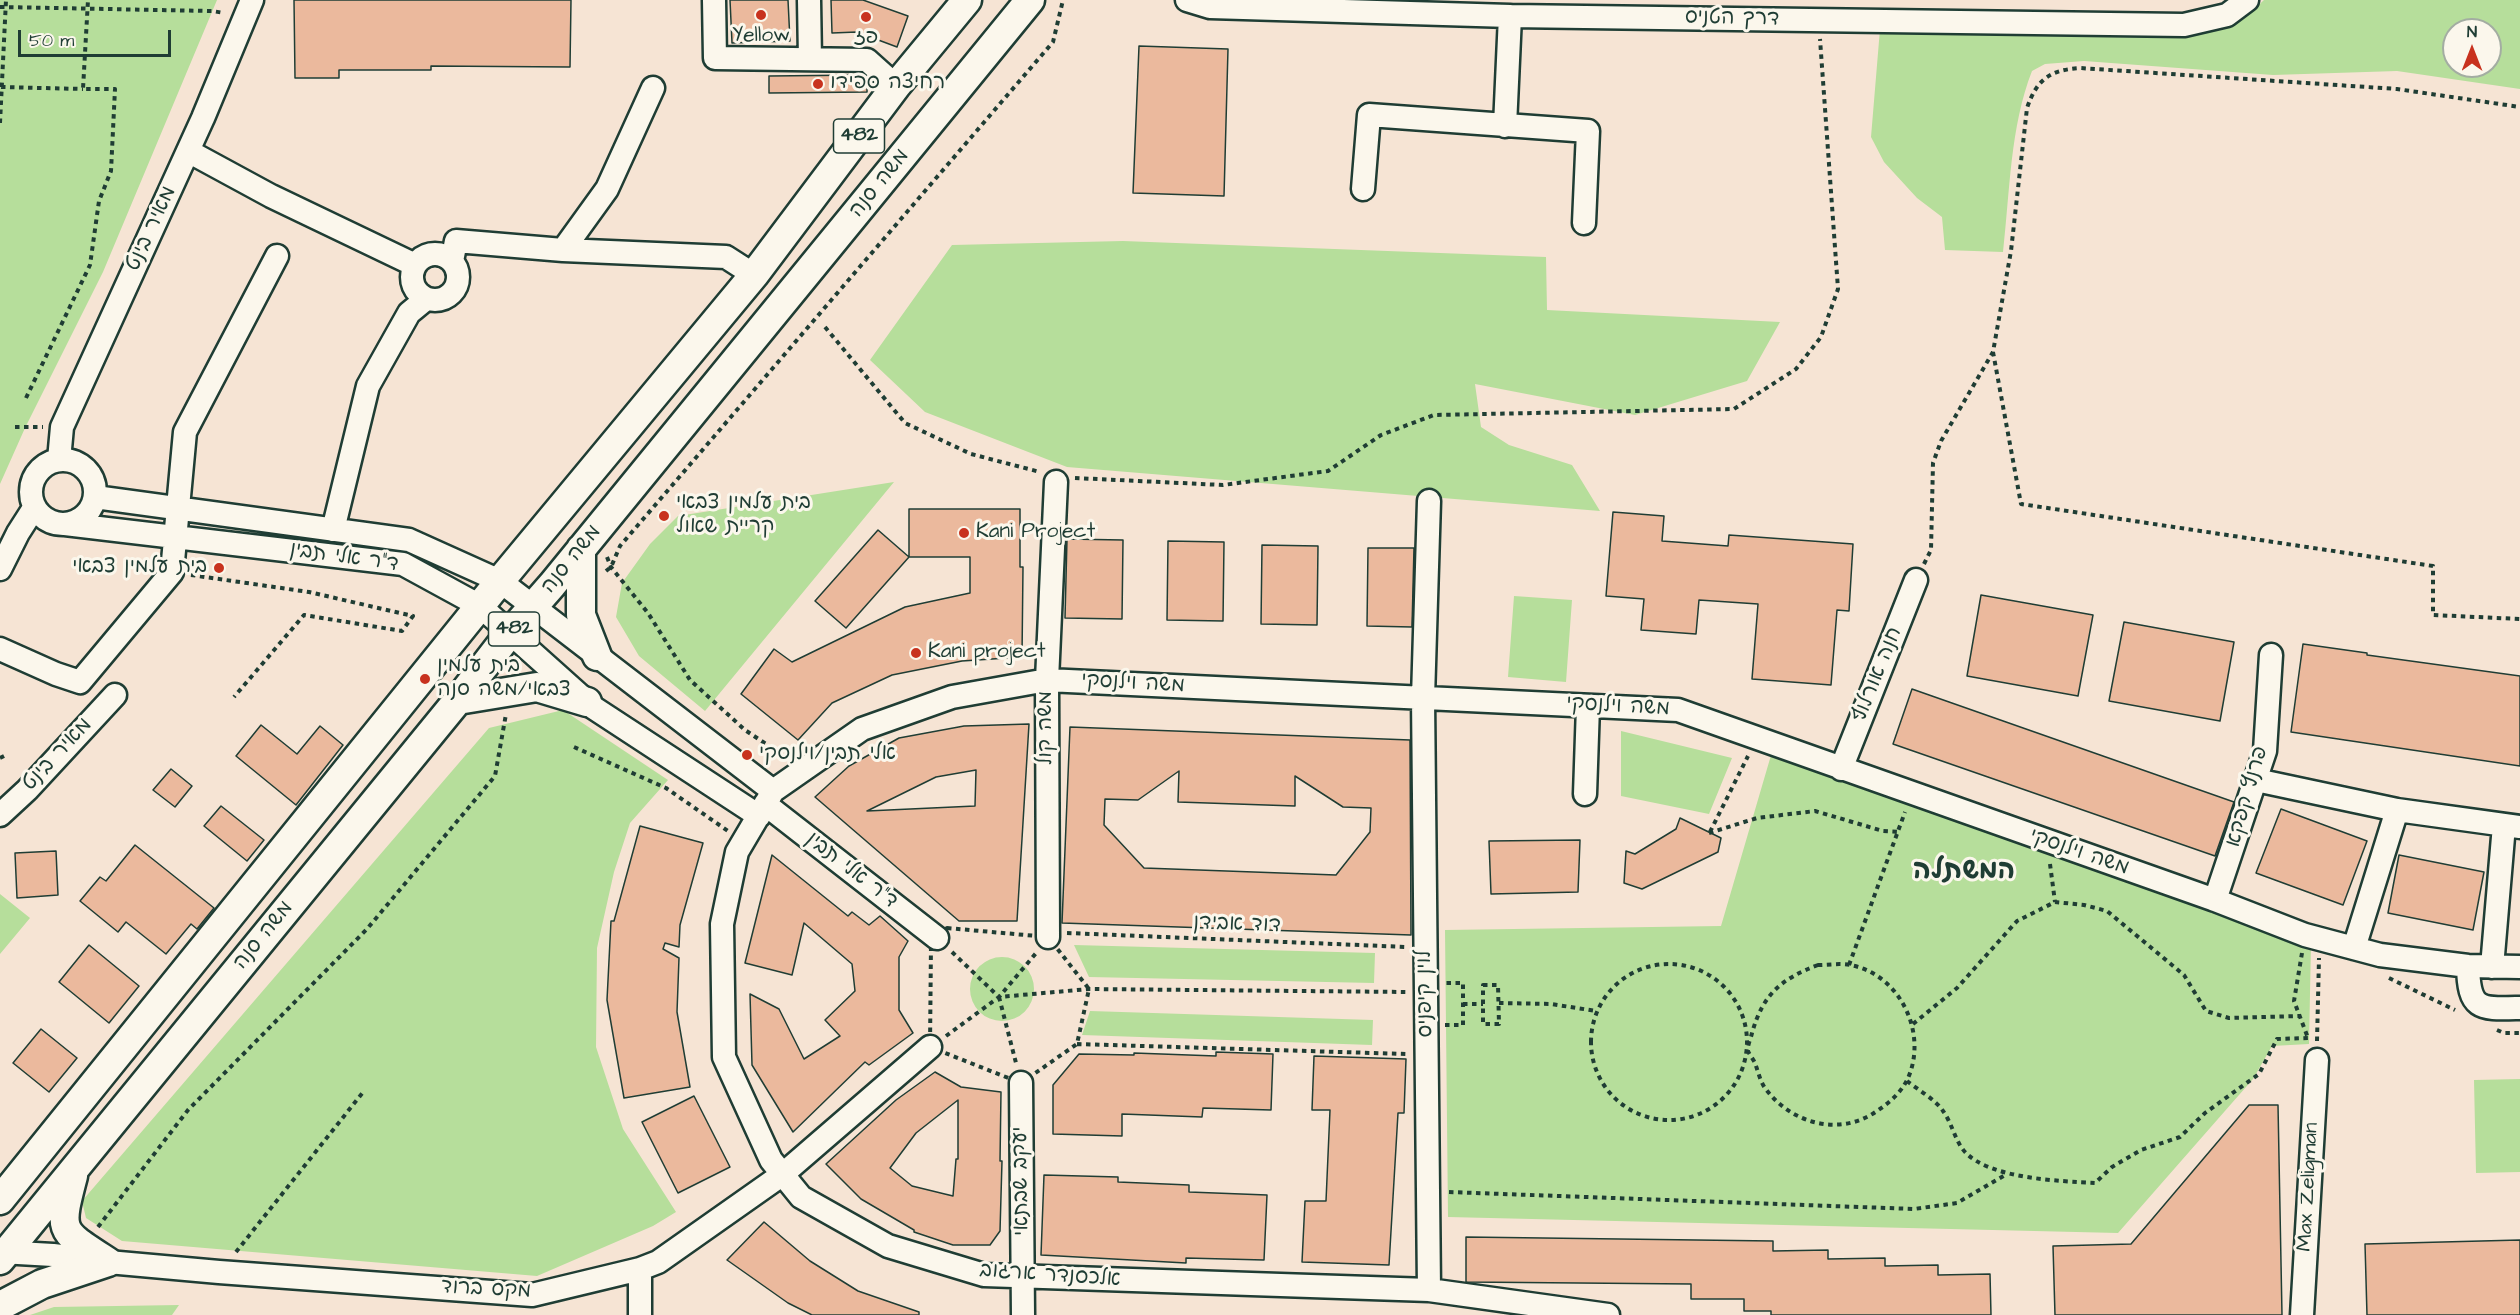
<!DOCTYPE html>
<html>
<head>
<meta charset="utf-8">
<style>
  body { margin:0 }
  #map { position:relative; width:2520px; height:1315px; overflow:hidden; background:#f6e4d4; font-family:"Architects Daughter",sans-serif }
  canvas { display:block }
  .north { position:absolute; left:2442px; top:18px; width:60px; height:60px; box-sizing:border-box; background:#fbf7ec; border:2px solid #a3ada2; border-radius:50%; rotate:0deg; font-size:16px; font-weight:700; line-height:24px; text-align:center; color:#1f3d34 }
  .north::after { content:''; display:block; margin:auto; width:21px; height:27px; background:#c8321e; clip-path:polygon(50% 0,100% 100%,50% 72%,0 100%) }
  .scale { position:absolute; left:18px; top:30px; width:153px; height:27px; box-sizing:border-box; border:3px solid #1f3d34; border-top:0; padding-left:8px; font-size:18px; line-height:21px; white-space:nowrap; color:#1f3d34; -webkit-text-stroke:4px #fbf7ec; paint-order:stroke }
</style>
</head>
<body>
<div id="map">
<canvas width="2520" height="1315"></canvas>
<div class="north">N</div>
<div class="scale">50 m</div>
</div>
<script>
const context = document.querySelector('canvas').getContext('2d');
context.lineJoin = 'round';
function fillPath(path, color) {
  context.fillStyle = color;
  context.fill(path, 'evenodd');
}
function trace(path, color, width, dash) {
  context.strokeStyle = color;
  context.lineWidth = width;
  context.lineCap = dash ? 'butt' : 'round';
  context.setLineDash(dash || []);
  context.stroke(path);
}
function drawText(font, color, halo, rows, align = 'center') {
  context.font = font + ' "Architects Daughter","Playpen Sans Hebrew",sans-serif';
  context.lineWidth = 6;
  context.setLineDash([]);
  context.textBaseline = 'middle';
  context.strokeStyle = halo;
  context.fillStyle = color;
  for (const [text, x, y, turn = 0] of rows) {
    context.save();
    context.translate(x, y);
    context.rotate((+turn || 0) * Math.PI / 180);
    context.textAlign = isNaN(turn) ? turn : align;
    if (halo) context.strokeText(text, 0, 0);
    context.fillText(text, 0, 0);
    context.restore();
  }
}
const green = new Path2D(`
  M0,0H217L103,272L25,428L0,484Z
  M2264,0H2520V89L2397,71L2273,75L2084,61L2045,64L2032,71C2010,127 2010,192 2003,252L1945,250L1942,217L1917,198L1884,162L1871,137L1880,29L2015,34L2202,33C2232,27 2242,21 2264,0ZM2454,30H2490V66H2454Z
  M1123,241L1546,257L1547,310L1780,322L1747,381L1635,415L1475,384L1481,427L1509,445L1572,465L1600,511L1067,467L925,412L870,360L952,245Z
  M894,482L705,711L639,656L616,617L622,583L650,544L678,516Z
  M1514,596L1572,600L1566,682L1508,677Z
  M563,710L668,780L630,823L614,872L597,948L596,1047L623,1129L676,1212L653,1226L537,1276L122,1241L86,1218L82,1201L489,728Z
  M1621,731L1732,758L1709,814L1621,796Z
  M1774,745L2311,943L2309,1044L2272,1046L2253,1079L2118,1233L1448,1217L1445,930L1721,926Z
  M0,894L30,918L0,954Z
  M1074,945L1375,953L1374,983L1089,977Z
  M970 989a32 32 0 1 1 64 0a32 32 0 1 1-64 0Z
  M1090,1011L1373,1020L1372,1045L1082,1035Z
  M2520,1079V1172L2476,1173L2474,1080Z
  M179,1305L172,1315H30L54,1307Z`);
const building = new Path2D(`
  M294,0H571L570,67L431,66V70H339V78H295Z
  M730,0H788L790,41L732,43Z
  M831,0H863L908,16L897,47L857,32L832,33Z
  M1139,46L1228,49L1224,196L1133,193Z
  M864,75L867,78V92L769,93V76Z
  M909,509H1020V567H1023L1022,657L962,661L892,675L832,703L798,740L741,694L774,649L792,662L905,607L970,593V557H909Z
  M1613,512L1664,516L1662,541L1728,546L1729,535L1853,544L1849,611L1837,610L1831,685L1752,679L1758,604L1699,600L1696,634L1641,630L1644,599L1606,596Z
  M878,530L909,557L846,628L815,601Z
  M1067,539L1123,540L1122,619L1065,618Z
  M1168,541L1224,542L1223,621L1167,620Z
  M1262,545L1318,546L1317,625L1261,624Z
  M1368,548H1414L1412,627L1367,626Z
  M1981,595L2093,615L2078,696L1967,676Z
  M2124,622L2234,642L2220,721L2109,701Z
  M2303,644L2367,653V655L2520,676V766L2291,732Z
  M1912,689L2234,802L2215,856L1893,744Z
  M1029,724L1017,921H959L815,797L849,766L899,738L964,726ZM976,770L975,806L867,811L936,777Z
  M261,725L297,754L320,726L343,745L296,805L236,756Z
  M1070,727L1410,740L1411,935L1062,923ZM1179,771L1178,802L1295,806V776L1343,807L1371,808L1370,832L1336,875L1144,868L1104,825L1105,799L1138,800Z
  M171,769L192,786L175,807L153,790Z
  M221,806L264,840L247,861L204,826Z
  M2281,809L2367,841L2343,905L2256,873Z
  M1680,818L1721,838L1718,852L1642,889L1624,883L1626,851L1635,854L1676,829Z
  M640,826L703,843L680,925L679,947L665,943L663,949L679,958L677,1012L690,1087L624,1098L607,1000L611,921H614Z
  M1580,840L1578,892L1491,894L1489,841Z
  M135,845L214,908L197,929L191,924L166,954L126,922L118,932L80,901L100,877L106,881Z
  M56,851L58,895L17,898L15,853Z
  M772,855L848,916L852,912L869,925L880,916L908,941L899,957V1010L913,1033L869,1065L865,1062L793,1132L752,1065L750,994L779,1009L804,1059L840,1036L825,1020L855,991L852,964L804,923L792,975L745,963Z
  M2399,855L2484,872L2473,930L2388,913Z
  M89,945L139,986L109,1023L59,982Z
  M41,1029L77,1058L49,1092L13,1063Z
  M1216,1052L1273,1054L1271,1110L1203,1108L1202,1117L1122,1114V1136L1053,1134V1085L1079,1054L1134,1055V1053L1216,1056Z
  M1314,1056L1406,1059L1404,1113H1398L1389,1265L1302,1262L1305,1201H1326L1330,1110H1312Z
  M935,1072L961,1087L1001,1092L1000,1161H1002L1000,1231L990,1245H953L914,1232V1230L861,1199L826,1164L896,1100ZM958,1100V1159H956L953,1196L912,1186L890,1168L916,1133Z
  M694,1096L730,1167L678,1193L642,1122Z
  M2249,1105H2278L2282,1315H2055L2053,1246L2131,1244Z
  M1044,1175L1118,1177V1182L1189,1185V1192L1267,1195L1264,1260L1186,1258V1263L1041,1255Z
  M764,1222L810,1261L858,1291L919,1312V1315H812L788,1303L727,1260Z
  M1466,1237L1773,1241V1251L1828,1250V1259L1885,1258V1266L1938,1265V1275L1990,1274L1991,1315H1771V1311H1744V1299H1691V1284L1466,1282Z
  M2520,1240V1315H2367L2365,1244Z`);
const path = new Path2D(`
  M0,7L212,11L224,13
  M1,87L83,89
  M0,123L6,0
  M825,327L905,423L971,454L1040,472
  M1993,352L2021,504L2433,566V615L2520,619
  M26,398L90,265L99,201L111,171L115,89H83L88,0
  M15,427H43
  M1075,478L1223,485L1328,471L1381,435L1434,415L1734,409L1796,369L1821,337L1838,289L1820,39
  M607,557L611,567L648,613L690,680L745,730L787,758
  M1924,564L1931,550L1933,463L1941,441L1993,352L2011,251L2027,108C2037,79 2050,70 2080,68L2397,89L2520,107
  M606,571L611,567L620,546L1053,42L1063,0
  M191,575L309,592L413,616L402,631L304,615L234,697
  M574,747L666,788L728,831
  M0,758L8,754
  M1710,832L1748,756
  M1709,833L1757,818L1815,811L1883,831L1899,832
  M2050,864L2055,902
  M947,928L1048,937L1089,989L1077,1044L1021,1083L930,1047L931,944Z
  M1067,933L1407,947
  M952,952L999,997L1037,952
  M2302,953L2294,1001L2308,1038
  M1591 1042a78 78 0 1 1 156 0a78 78 0 1 1-156 0Z
  M1818,965C1828,965 1840,963 1850,965C1900,974 1928,1033 1908,1078C1901,1093 1890,1102 1877,1111C1840,1137 1791,1124 1765,1088C1760,1081 1758,1071 1755,1063C1753,1059 1749,1054 1748,1051C1747,1046 1751,1038 1752,1033C1763,994 1781,979 1818,965Z
  M1849,965L1905,812
  M2389,978L2455,1010
  M1483,985H1498L1499,1024H1483Z
  M999,997L1016,1063
  M1499,1003L1551,1004L1596,1011
  M1463,1004H1483
  M1913,1024L1957,988L2017,921L2055,902L2084,905L2107,911L2184,975L2206,1011L2229,1018L2300,1016
  M1445,1025H1463V983H1446
  M2497,1030L2504,1033H2520
  M946,1036L999,997L1089,989L1406,992
  M2317,1041L2319,958
  M1077,1044L1406,1054
  M1907,1081C1918,1090 1935,1099 1943,1111C1952,1123 1955,1141 1965,1152C1990,1179 2060,1181 2095,1183L2112,1167L2141,1150L2180,1137L2205,1113L2259,1074L2277,1039L2308,1038
  M1449,1192L1914,1209L1957,1203L2007,1174
  M98,1227L188,1110L367,929L495,776L506,714
  M236,1252L364,1091`);
const minor = new Path2D(`
  M714,0L715,58L867,60L896,86
  M809,0L810,59
  M1187,0L1210,7L1510,16L2184,25L2227,15L2247,0
  M1505,126L1510,16
  M188,151L271,196L415,265
  M1363,189L1369,115L1588,131L1584,223
  M563,250L607,189L653,88
  M412 277a23 23 0 1 1 46 0a23 23 0 1 1-46 0Z
  M452,261L456,241L563,250L726,257L754,275
  M31 492a32 32 0 1 1 64 0a32 32 0 1 1-64 0Z
  M59,460L62,427L203,118L252,0
  M95,497L409,540L500,581L773,791
  M65,524L403,564L480,606L594,708L759,816
  M333,530L368,386L409,313L426,299
  M0,569L18,533L34,508
  M0,649L56,674L80,682L172,572L185,432L277,256
  M1841,769L1916,580
  M2256,780L2397,810L2520,827
  M1585,794L1588,706
  M765,804L937,938
  M0,815L27,790L115,695
  M2215,900L2265,751L2271,655
  M1048,937L1047,680L1056,482
  M2354,948L2397,810
  M2468,966C2469,1011 2480,1009 2520,1008
  M2492,967L2504,825
  M1021,1083L1023,1315
  M0,1252L53,1255L108,1262L219,1272L532,1295L640,1269L658,1262L783,1174L930,1047
  M1429,1290L1423,698L1429,501
  M640,1315V1269
  M1608,1315L1429,1290L984,1275L888,1246L801,1197L771,1160L724,1057L722,924L737,852L773,791L862,729L952,697L1047,680L1678,710L2215,900L2305,935L2380,955L2468,966L2520,967
  M2302,1315L2317,1060`);
const major = new Path2D(`
  M581,549V615L597,656
  M458,700L537,687L587,702
  M73,1176C58,1233 59,1230 108,1262
  M0,1200L500,581L754,275L896,86L967,0
  M0,1260L458,700L509,634L552,585L1030,0
  M0,1306L42,1284L108,1262`);
const markers = [
  [761,15,6,"#c8321e"],
  [866,17,6,"#c8321e"],
  [818,84,6,"#c8321e"],
  [664,516,6,"#c8321e"],
  [964,533,6,"#c8321e"],
  [219,568,6,"#c8321e"],
  [916,653,6,"#c8321e"],
  [425,679,6,"#c8321e"],
  [747,755,6,"#c8321e"]
];
const shields = [
  [859,136,51],
  [514,629,51]
];
const shieldNames = [
  ["482",859,136],
  ["482",514,629]
];
const streetNames = [
  ["דרך הטניס",1732,19,1],
  ["משה סנה",880,184,-51],
  ["מאיר בינט",152,229,-65],
  ["ד\"ר אלי תבין",344,558,8],
  ["משה סנה",572,560,-51],
  ["חנה אורלוף",1878,675,-68],
  ["משה וילנסקי",1133,684,3],
  ["משה וילנסקי",1618,707,3],
  ["משה קול",1047,728,-90],
  ["מאיר בינט",58,755,-47],
  ["פרנץ קפקא",2248,797,-74],
  ["משה וילנסקי",2079,853,19],
  ["ד\"ר אלי תבין",851,871,38],
  ["דוד אבידן",1237,925,2],
  ["משה סנה",264,936,-51],
  ["לוין קיפניס",1426,994,-91],
  ["יעקב שבתאי",1022,1181,-91],
  ["Max Zeligman",2309,1187,-87],
  ["אלכסנדר ארגוב",1050,1276,4],
  ["מקס ברוד",486,1290,3]
];
const poiNames = [
  ["Yellow",761,37,"center"],
  ["פז",866,39,"center"],
  ["רחיצה ספידו",830,84],
  ["בית עלמין צבאי",676,504],
  ["קריית שאול",676,528],
  ["Kani Project",976,533],
  ["בית עלמין צבאי",207,568,"right"],
  ["Kani project",928,653],
  ["בית עלמין",437,667],
  ["צבאי/משה סנה",437,691],
  ["אלי תבין/וילנסקי",759,755]
];
const districtNames = [
  ["המשתלה",1964,872]
];
fillPath(green, '#b6de9b');
fillPath(building, '#ebb99d');
trace(building, '#1f3d34', 1.5);
trace(minor, '#1f3d34', 27);
trace(major, '#1f3d34', 33);
trace(path, '#1f3d34', 4, [4.5, 4.5]);
trace(minor, '#fbf7ec', 22);
trace(major, '#fbf7ec', 28);
for (const [x, y, r, color] of markers) {
  const dot = new Path2D();
  dot.arc(x, y, r, 0, 2 * Math.PI);
  context.fillStyle = color;
  context.fill(dot);
  trace(dot, '#fbf7ec', 2);
}
for (const [x, y, w] of shields) {
  const box = new Path2D();
  box.roundRect(x - w / 2, y - 17, w, 34, 4.5);
  context.fillStyle = '#fbf7ec';
  context.fill(box);
  trace(box, '#1f3d34', 1.5);
}
drawText('bold 20px', '#1f3d34', null, shieldNames);
drawText('21px', '#1f3d34', '#fbf7ec', streetNames);
drawText('21px', '#1f3d34', '#fbf7ec', poiNames, 'left');
drawText('bold 27px', '#1f3d34', '#fbf7ec', districtNames);
</script>
</body>
</html>
